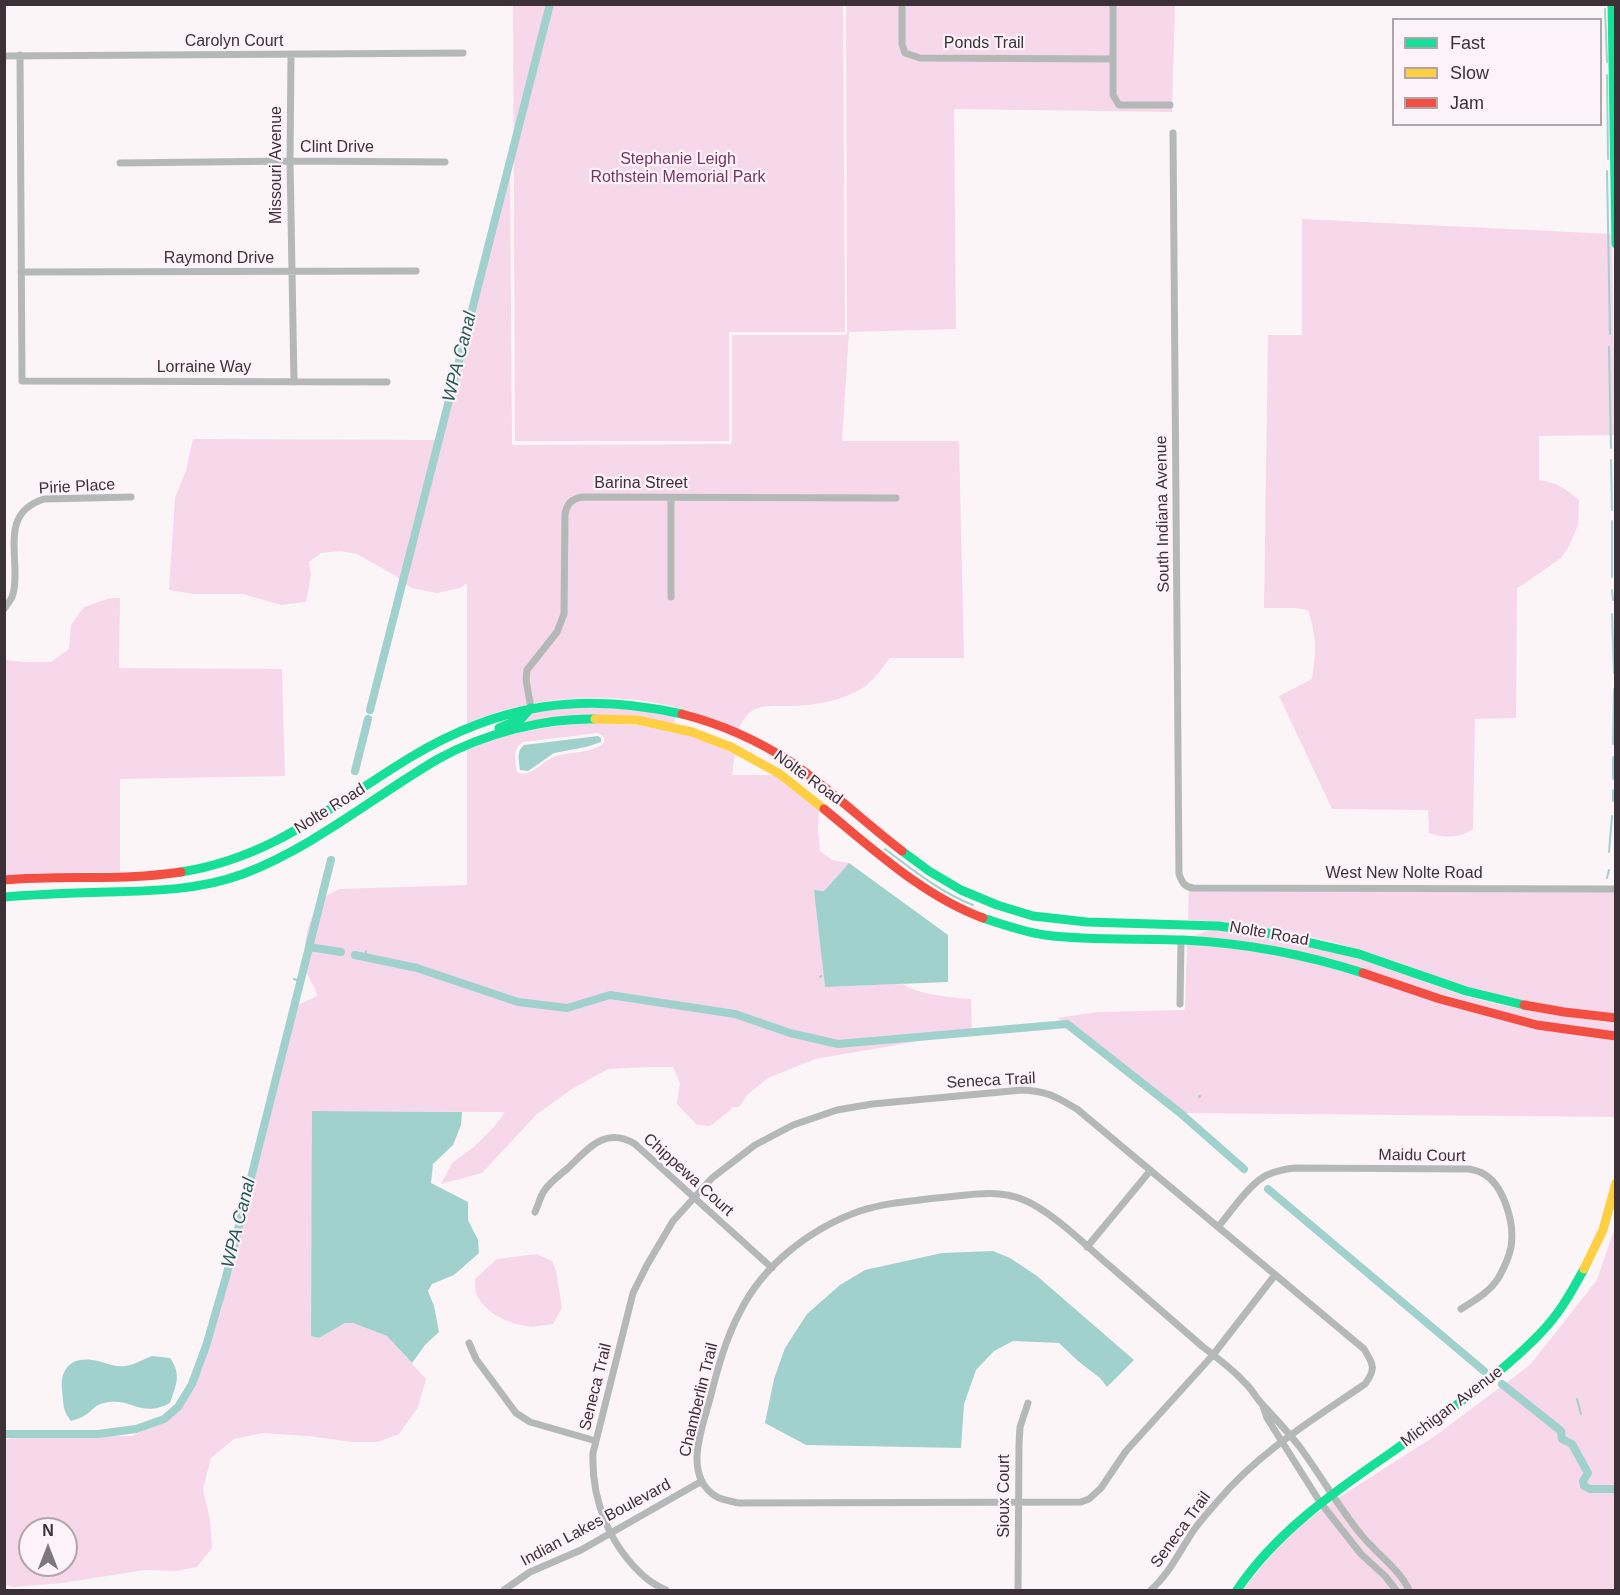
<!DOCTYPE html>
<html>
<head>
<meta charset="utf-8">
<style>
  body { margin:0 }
  #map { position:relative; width:1620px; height:1595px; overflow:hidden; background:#fbf5f8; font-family:Helvetica,sans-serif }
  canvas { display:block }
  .frame { position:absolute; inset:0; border:6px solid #3c3137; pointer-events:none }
  .legend { position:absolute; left:1392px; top:18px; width:210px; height:108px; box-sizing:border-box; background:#fef2f9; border:2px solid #b0a5ab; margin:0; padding:8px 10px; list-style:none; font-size:18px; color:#3c3137 }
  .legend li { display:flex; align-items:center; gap:12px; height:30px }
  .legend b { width:30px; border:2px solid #b0a5ab }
  .north { position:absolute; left:18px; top:1517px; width:60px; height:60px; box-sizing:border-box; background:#fef2f9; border:2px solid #b0a5ab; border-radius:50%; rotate:0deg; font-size:16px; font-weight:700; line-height:24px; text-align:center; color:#3c3137 }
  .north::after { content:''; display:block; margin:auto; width:21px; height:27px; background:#7f767b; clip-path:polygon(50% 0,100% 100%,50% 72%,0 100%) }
</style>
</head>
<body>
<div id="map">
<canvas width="1620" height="1595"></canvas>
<div class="frame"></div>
<ul class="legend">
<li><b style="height:8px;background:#16e098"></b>Fast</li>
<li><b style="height:8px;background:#ffcf43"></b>Slow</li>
<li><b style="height:8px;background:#f24e42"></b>Jam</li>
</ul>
<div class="north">N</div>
</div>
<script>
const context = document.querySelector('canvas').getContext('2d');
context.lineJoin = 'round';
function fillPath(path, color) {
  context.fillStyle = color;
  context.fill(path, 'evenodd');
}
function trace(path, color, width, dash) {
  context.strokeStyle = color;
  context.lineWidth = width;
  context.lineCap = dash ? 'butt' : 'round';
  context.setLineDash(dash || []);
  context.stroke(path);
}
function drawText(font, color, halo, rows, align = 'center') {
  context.font = font + ' Helvetica,sans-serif';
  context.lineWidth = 4.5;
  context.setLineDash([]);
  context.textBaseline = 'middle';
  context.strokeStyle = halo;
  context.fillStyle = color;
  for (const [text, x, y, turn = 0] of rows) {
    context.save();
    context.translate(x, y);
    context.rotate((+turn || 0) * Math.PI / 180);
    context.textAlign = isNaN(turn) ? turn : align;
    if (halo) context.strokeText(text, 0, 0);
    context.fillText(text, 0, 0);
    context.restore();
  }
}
const green = new Path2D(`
  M513,5H843L845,332H729V441H515Z
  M846,5H1175L1172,112L954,109L956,329L849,332L842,441H959L964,658H890C882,668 873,682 861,689C840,701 813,706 789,706C776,706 764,704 752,711C746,714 742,723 738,729C725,724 713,718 700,714C628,690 536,692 467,724V583L460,588L437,593L411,588L394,575L357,554L341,551L321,553L309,562L311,576L306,602L281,605L243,594H193L169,590L175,498L186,470L193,439L440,440L510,167L512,444L515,445L731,444L732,441V335H844L847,334Z
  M1302,219L1612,234L1615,435L1539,436V480C1556,482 1566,489 1579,500L1578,525L1569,546L1561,558L1524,584L1517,588L1516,717L1517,718L1475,719L1473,829C1458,839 1445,838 1429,833L1428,810L1332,809L1279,696L1312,679C1316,651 1317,638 1308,610L1295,608H1264L1268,335H1302Z
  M110,598H120L119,668L282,669L285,776L120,779V872L35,873L5,876V660L25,662H51L69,649L71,625L84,607Z
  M573,707C608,707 641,709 676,717L674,724L524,722L534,712Z
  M581,723L636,725L691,736L735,754L732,775H773L779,778L819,810L818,829L820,851L832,860L849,863L824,891L815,890L825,987L903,984C915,994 955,998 971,999L972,1032L815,1059L768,1078L747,1095L739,1107H732L731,1110L710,1126L697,1125L677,1104L680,1083L673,1067H647L608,1069L572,1089L537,1114L482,1173L441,1184L452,1163L475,1146L494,1127L505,1112L313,1111L311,1336L319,1338L345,1323H353L387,1336L426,1379L418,1407L399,1434L378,1442H352L308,1436L263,1433L234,1439L211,1458L203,1489L210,1520L212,1548L197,1567L176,1571L145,1570L63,1583L14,1587L5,1585L4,1441L15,1436H132L172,1417L201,1372L236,1242L292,1011L300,1004L317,996C315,985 309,981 306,970C301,950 308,915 323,899C327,895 334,892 339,889L467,885V750C503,733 542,728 581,723ZM598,733L604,737V743C592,754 570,751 554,757C541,761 532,779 517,772C515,761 512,749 523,742ZM30,1529H66V1565H30Z
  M1189,886L1615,892V1014C1570,1009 1524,1003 1480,991C1444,981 1411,966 1376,955C1315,935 1250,922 1188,920Z
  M1212,929C1267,936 1320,946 1373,963C1409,974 1444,991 1481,1000C1525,1011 1570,1018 1615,1023V1032L1538,1021L1441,994L1330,958L1194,936Z
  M1187,944L1227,948L1282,955L1615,1040V1117L1182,1113L1058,1018L1097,1012L1185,1010Z
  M1615,1227V1590H1243L1282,1541L1298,1527L1338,1498L1435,1436L1530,1365L1597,1280Z
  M537,1254L552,1261L556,1271L562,1308L553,1324C544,1325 534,1328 525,1326C507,1323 482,1311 476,1293C475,1288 475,1283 475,1279L497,1259Z`);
const water = new Path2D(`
  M598,736L601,738V742L586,747L554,753L528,771L520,770C519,760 516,751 524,745Z
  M849,863L948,935V982L825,987L814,890L824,891Z
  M312,1111L462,1112L461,1125L453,1145L433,1164L431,1183L468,1202V1220L478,1240L479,1253L454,1275L432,1284L428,1291L434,1306L439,1332L425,1345L412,1363L387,1336L353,1323H345L319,1338L311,1336Z
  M993,1251L1010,1258L1037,1276L1134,1360L1107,1387L1100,1378L1078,1361L1059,1343L1013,1341L994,1351L976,1370L964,1404L961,1448L806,1445L765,1423L774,1379L785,1348L807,1314L840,1285L865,1270L942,1253Z
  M152,1356L170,1358C182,1375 176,1385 170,1403C142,1418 133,1399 109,1402C94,1404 95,1409 84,1416C80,1418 75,1420 71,1421C62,1409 64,1405 62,1390C60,1369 71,1357 92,1360C103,1361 114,1368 125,1366C134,1365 144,1359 152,1356Z`);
const stream = new Path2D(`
  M1605,9L1607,62
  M1607,75L1608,159
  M1607,171L1610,334
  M1609,347L1611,448
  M1611,460L1612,510
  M1612,521V577
  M1612,590L1613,600
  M1612,614L1614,673
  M1613,744L1614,689
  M1613,757V779
  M1613,790V801
  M885,849C913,870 940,892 973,905
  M1609,852L1612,816
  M1607,878L1609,870
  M365,957L366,951
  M820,977L821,976
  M294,979L300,981
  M1199,1097L1200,1096
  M1179,1112L1182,1111
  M1383,1285L1385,1284
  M1577,1399L1581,1414`);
const canal = new Path2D(`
  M370,710L550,4
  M355,771L368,719
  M309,947L341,952
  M355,955L417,968L518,1002L567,1008L610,995L735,1014L790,1033L838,1044L1067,1024L1179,1112L1244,1169
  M1268,1189L1484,1371
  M1502,1384L1561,1431L1562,1439L1572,1444L1588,1473L1583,1481L1584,1486L1590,1489H1616
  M4,1434H98L136,1429L164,1419L178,1407L192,1384L206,1346L226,1277L331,860`);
const street = new Path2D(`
  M902,4V44L905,53L920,58L1113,59
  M1113,4V95L1119,105H1170
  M20,55L22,381L387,382
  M291,55L290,161L294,382
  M4,56L463,53
  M1173,133L1179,874C1182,882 1184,887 1193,888L1616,889
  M120,163L290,161L445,162
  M21,272L416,271
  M671,498V597
  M4,609C7,605 10,601 12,597C15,590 15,581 15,574C15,542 6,511 44,499L131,497
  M531,708L526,680L527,670L557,632L564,614L565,514C567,503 572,499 582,497L896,498
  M1180,1004L1181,940
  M535,1212C538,1206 540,1197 544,1191C550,1182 560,1175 568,1168C588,1149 605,1126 635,1144L772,1268
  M1218,1227C1230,1213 1251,1182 1267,1175C1276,1171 1285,1169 1295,1168L1469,1169C1473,1170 1479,1171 1482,1173C1504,1184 1515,1224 1511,1247C1509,1257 1504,1268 1499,1277C1490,1292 1475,1300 1461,1309
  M1087,1247L1150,1171
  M1275,1275L1213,1355L1126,1451L1101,1488L1089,1499L1081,1502L738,1503C731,1501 723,1500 717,1497C681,1476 703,1426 711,1395C718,1367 726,1338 740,1312C763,1265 811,1228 860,1211C884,1203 911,1201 936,1198C965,1196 996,1188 1024,1200C1053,1212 1086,1246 1111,1267C1142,1294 1172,1320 1203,1347C1217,1358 1233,1369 1245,1383C1252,1389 1256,1398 1262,1404C1275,1418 1287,1431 1299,1446C1320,1474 1337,1505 1359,1532C1374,1552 1399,1568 1409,1590
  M469,1343L476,1359L516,1413L530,1422L596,1441
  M1263,1406L1267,1418L1320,1502L1361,1554L1385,1576L1396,1590
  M504,1590L530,1572L581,1550L702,1481
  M666,1590C659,1587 652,1583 646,1578C610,1547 591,1500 593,1453L633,1293L647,1265L673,1221L712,1178L755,1145L793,1125L837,1110L872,1104L1022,1090C1048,1091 1056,1097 1077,1109L1364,1349C1374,1365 1376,1369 1365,1384C1312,1420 1258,1453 1217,1502C1210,1510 1203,1518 1196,1527C1181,1548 1171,1572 1151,1590
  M1018,1590L1019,1444L1020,1427L1028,1403`);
const fast = new Path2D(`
  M1612,4L1616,244
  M499,728L521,719L531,708
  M902,851L929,871L961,890L997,905L1033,916L1087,922L1218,926L1263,932L1359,954L1466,991L1524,1005
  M181,872C275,857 333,804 411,757C499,704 582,691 682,714
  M4,897C39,894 73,893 108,892C153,891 200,890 243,874C314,847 373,797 438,759C483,734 543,718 595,719
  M983,918C1004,925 1024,932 1045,935C1091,941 1137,938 1183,940C1245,943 1304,954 1363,973
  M1237,1590C1277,1531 1334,1492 1392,1452C1419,1433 1446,1413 1472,1393C1499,1372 1525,1351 1547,1326C1562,1309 1573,1289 1584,1269`);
const slow = new Path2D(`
  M595,719L637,720L692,732L731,747L780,774L824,809
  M1584,1269L1603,1230L1616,1183`);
const jam = new Path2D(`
  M682,714C721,724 757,740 791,762C830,789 864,822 902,851
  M824,809C873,849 923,896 983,918
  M4,880C63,875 123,881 181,872
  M1363,973L1440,999L1537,1025L1616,1036
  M1524,1005L1564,1012L1616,1018`);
const streetNames = [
  ["Carolyn Court",234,42],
  ["Ponds Trail",984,44],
  ["Clint Drive",337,148],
  ["Missouri Avenue",277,165,-90],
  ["Raymond Drive",219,259],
  ["Lorraine Way",204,368],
  ["Barina Street",641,484],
  ["Pirie Place",77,487,-3],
  ["South Indiana Avenue",1163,514,-91],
  ["Nolte Road",808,778,36],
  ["Nolte Road",330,809,-32],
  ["West New Nolte Road",1404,874],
  ["Nolte Road",1269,934,10],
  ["Seneca Trail",991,1081,-3],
  ["Maidu Court",1422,1156,1],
  ["Chippewa Court",688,1175,42],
  ["Seneca Trail",596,1387,-76],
  ["Chamberlin Trail",699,1400,-76],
  ["Michigan Avenue",1452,1407,-37],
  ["Sioux Court",1005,1496,-90],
  ["Indian Lakes Boulevard",596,1523,-28],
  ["Seneca Trail",1181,1530,-54]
];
const parkNames = [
  ["Stephanie Leigh",678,160],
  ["Rothstein Memorial Park",678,178]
];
const waterNames = [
  ["WPA Canal",460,357,-76],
  ["WPA Canal",239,1223,-76]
];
fillPath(green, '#f6d8ea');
fillPath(water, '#a1d1cc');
trace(stream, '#a1d1cc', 2);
trace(canal, '#a1d1cc', 8);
trace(street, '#b4b9b8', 7);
trace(fast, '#16e098', 9);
trace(slow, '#ffcf43', 9);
trace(jam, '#f24e42', 9);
drawText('16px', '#3c3137', '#fef2f9', streetNames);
drawText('16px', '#753660', '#fef2f9', parkNames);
drawText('italic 18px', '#205c56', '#fef2f9', waterNames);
</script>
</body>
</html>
